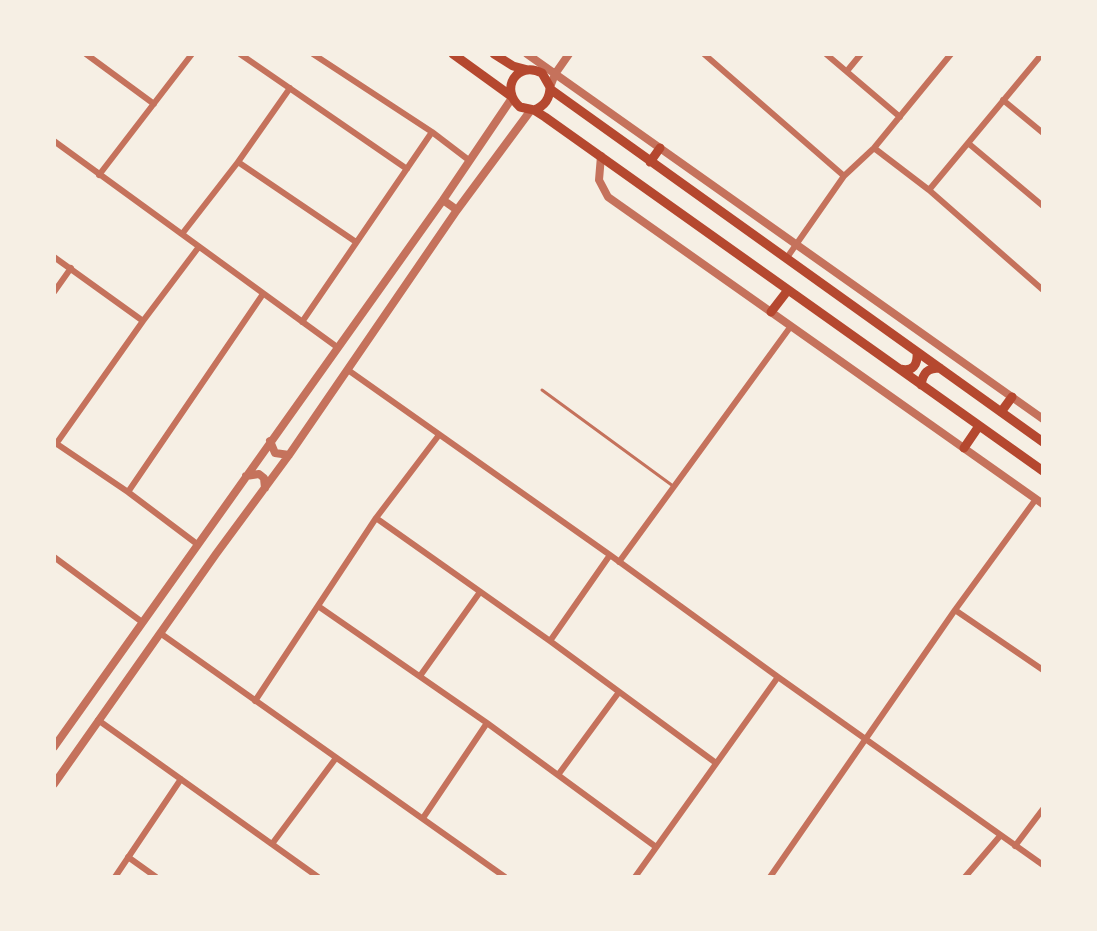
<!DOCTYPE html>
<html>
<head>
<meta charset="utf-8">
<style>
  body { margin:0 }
  #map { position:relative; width:1097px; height:931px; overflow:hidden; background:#f6efe4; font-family:"Titillium Web",sans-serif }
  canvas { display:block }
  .frame { position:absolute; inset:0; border:56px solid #f6efe4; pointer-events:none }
</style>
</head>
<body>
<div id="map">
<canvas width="1097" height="931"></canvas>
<div class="frame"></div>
</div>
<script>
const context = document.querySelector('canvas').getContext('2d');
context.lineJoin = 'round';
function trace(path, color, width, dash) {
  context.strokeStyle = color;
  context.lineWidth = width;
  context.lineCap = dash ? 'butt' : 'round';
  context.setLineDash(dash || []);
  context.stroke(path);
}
const service = new Path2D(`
  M542,390L673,486`);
const minor = new Path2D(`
  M86,54L154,104
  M240,54L407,169
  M313,54L432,132L470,161
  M704,54L844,176
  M826,54L900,117
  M847,71L861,54
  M1003,100L1043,133
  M54,141L337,347
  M968,143L1043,206
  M874,148L929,190L1043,290
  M238,162L356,242
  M99,175L192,54
  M929,190L1042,54
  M182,234L238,162L290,88
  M54,257L143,321
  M786,259L844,176L874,148L951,54
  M54,292L71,268
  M302,322L432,132
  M348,370L610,555L778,677L1043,865
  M54,442L128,492L197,544
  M56,444L143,321L198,248
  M128,492L263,294
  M376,518L550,641L716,763
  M54,557L142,622
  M619,562L791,326
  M318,606L487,723L656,847
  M955,610L1043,670
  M160,633L505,877
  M550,641L610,555
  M420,676L480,592
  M255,701L376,518L439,435
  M98,720L318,877
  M558,775L619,692
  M423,818L487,723
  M272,844L336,758
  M1015,846L1043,809
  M128,857L156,877
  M115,877L181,779
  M635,877L778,677
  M770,877L955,610L1036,499
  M965,877L1000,836`);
const tertiary = new Path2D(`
  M527,54L1043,419
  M550,87L555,74L569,54
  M601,156L599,180L608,197L1043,504
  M443,200L457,210
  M270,441L275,453L289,455
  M246,476L259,474L264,478L265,488
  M54,747L443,200L512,98
  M54,784L216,554L289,455L457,210L531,110`);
const primary = new Path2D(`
  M453,54L511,96
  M494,54L513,66L528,70
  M550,89L1043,442
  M534,110C545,106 550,98 550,87L542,73C517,60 499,89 520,107L534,110L545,117L1043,471
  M650,162L660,148
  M771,312L788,290
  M900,369C913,372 918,365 917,352
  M921,385C923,373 927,368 940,368
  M1001,412L1012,397
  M964,448L979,426`);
trace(service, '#c5725c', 3);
trace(minor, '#c5725c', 6);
trace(tertiary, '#c5725c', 8);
trace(primary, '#b5482f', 9);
</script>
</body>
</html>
